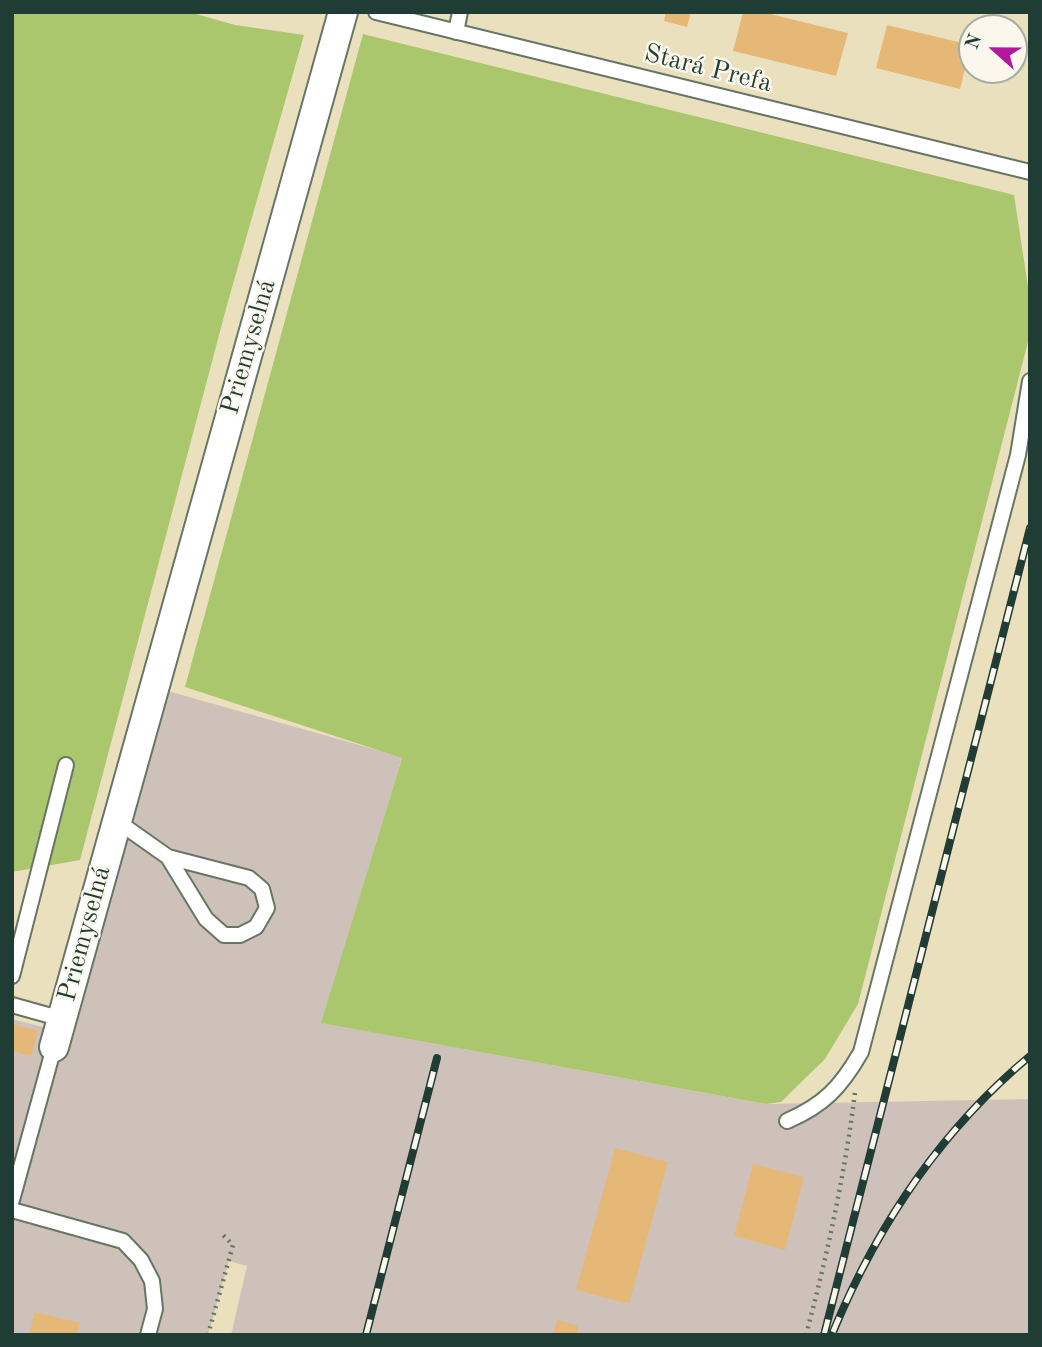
<!DOCTYPE html>
<html>
<head>
<meta charset="utf-8">
<style>
  body { margin:0 }
  #map { position:relative; width:1042px; height:1347px; overflow:hidden; background:#ebe0be; font-family:"Old Standard TT",serif }
  canvas { display:block }
  .frame { position:absolute; inset:0; border:14px solid #1f3d34; pointer-events:none }
  .north { position:absolute; left:958px; top:14px; width:70px; height:70px; box-sizing:border-box; background:#fbf7ec; border:2px solid #a3ada2; border-radius:50%; rotate:291deg; font-size:19px; font-weight:700; line-height:28px; text-align:center; color:#1f3d34 }
  .north::after { content:''; display:block; margin:auto; width:24px; height:32px; background:#b5179e; clip-path:polygon(50% 0,100% 100%,50% 72%,0 100%) }
</style>
</head>
<body>
<div id="map">
<canvas width="1042" height="1347"></canvas>
<div class="frame"></div>
<div class="north">N</div>
</div>
<script>
const context = document.querySelector('canvas').getContext('2d');
context.lineJoin = 'round';
function fillPath(path, color) {
  context.fillStyle = color;
  context.fill(path, 'evenodd');
}
function trace(path, color, width, dash) {
  context.strokeStyle = color;
  context.lineWidth = width;
  context.lineCap = dash ? 'butt' : 'round';
  context.setLineDash(dash || []);
  context.stroke(path);
}
function drawText(font, color, halo, rows, align = 'center') {
  context.font = font + ' "Old Standard TT",serif';
  context.lineWidth = 5;
  context.setLineDash([]);
  context.textBaseline = 'middle';
  context.strokeStyle = halo;
  context.fillStyle = color;
  for (const [text, x, y, turn = 0] of rows) {
    context.save();
    context.translate(x, y);
    context.rotate((+turn || 0) * Math.PI / 180);
    context.textAlign = isNaN(turn) ? turn : align;
    if (halo) context.strokeText(text, 0, 0);
    context.fillText(text, 0, 0);
    context.restore();
  }
}
const industrial = new Path2D(`
  M157,688L402,757L322,1023L766,1104L1030,1099V1335H231L247,1266L229,1261L208,1335H12V1019L58,1031Z`);
const green = new Path2D(`
  M12,12H189L235,25L304,35L227,305L80,860L12,872Z
  M363,34L1014,195L1030,300V334L858,1004L825,1059L781,1102L766,1104L321,1023L402,758L185,687Z`);
const building = new Path2D(`
  M666,12H691L687,27L664,21Z
  M743,12H762L848,33L836,76L733,51Z
  M887,25L971,45L960,89L876,68Z
  M12,1024L38,1031L31,1056L12,1051Z
  M615,1148L668,1162L629,1304L576,1290Z
  M753,1164L804,1177L785,1250L734,1236Z
  M35,1312L80,1323L77,1335H29Z
  M557,1320L578,1326L576,1335H553Z`);
const path = new Path2D(`
  M208,1335L233,1245L221,1233
  M806,1335C827,1256 845,1174 855,1092`);
const service = new Path2D(`
  M376,12L1030,172
  M456,32L460,12
  M117,821L168,857L206,919L224,935H240L256,927L267,908L262,889L249,878L168,857
  M12,976L66,765
  M12,1005L62,1019
  M787,1121C824,1105 841,1087 861,1052L1018,455L1030,381
  M12,1200L54,1047
  M12,1210L123,1241L141,1260L152,1281L155,1309L148,1335`);
const minor = new Path2D(`
  M54,1047L343,12`);
const rail = new Path2D(`
  M833,1332C877,1226 941,1130 1030,1056
  M366,1335L437,1058
  M824,1335L1030,528`);
const streetNames = [
  ["Stará Prefa",708,69,14],
  ["Priemyselná",249,347,-74],
  ["Priemyselná",85,934,-75]
];
fillPath(industrial, '#cec1ba');
fillPath(green, '#aac76e');
fillPath(building, '#e6b878');
trace(service, '#667664', 18);
trace(minor, '#667664', 32);
trace(path, '#667664', 4.5, [2, 5]);
trace(service, '#fff', 14);
trace(minor, '#fff', 28);
trace(rail, '#1f3d34', 8);
trace(rail, '#fbf7ec', 5, [16]);
drawText('26px', '#1f3d34', '#fbf7ec', streetNames);
</script>
</body>
</html>
